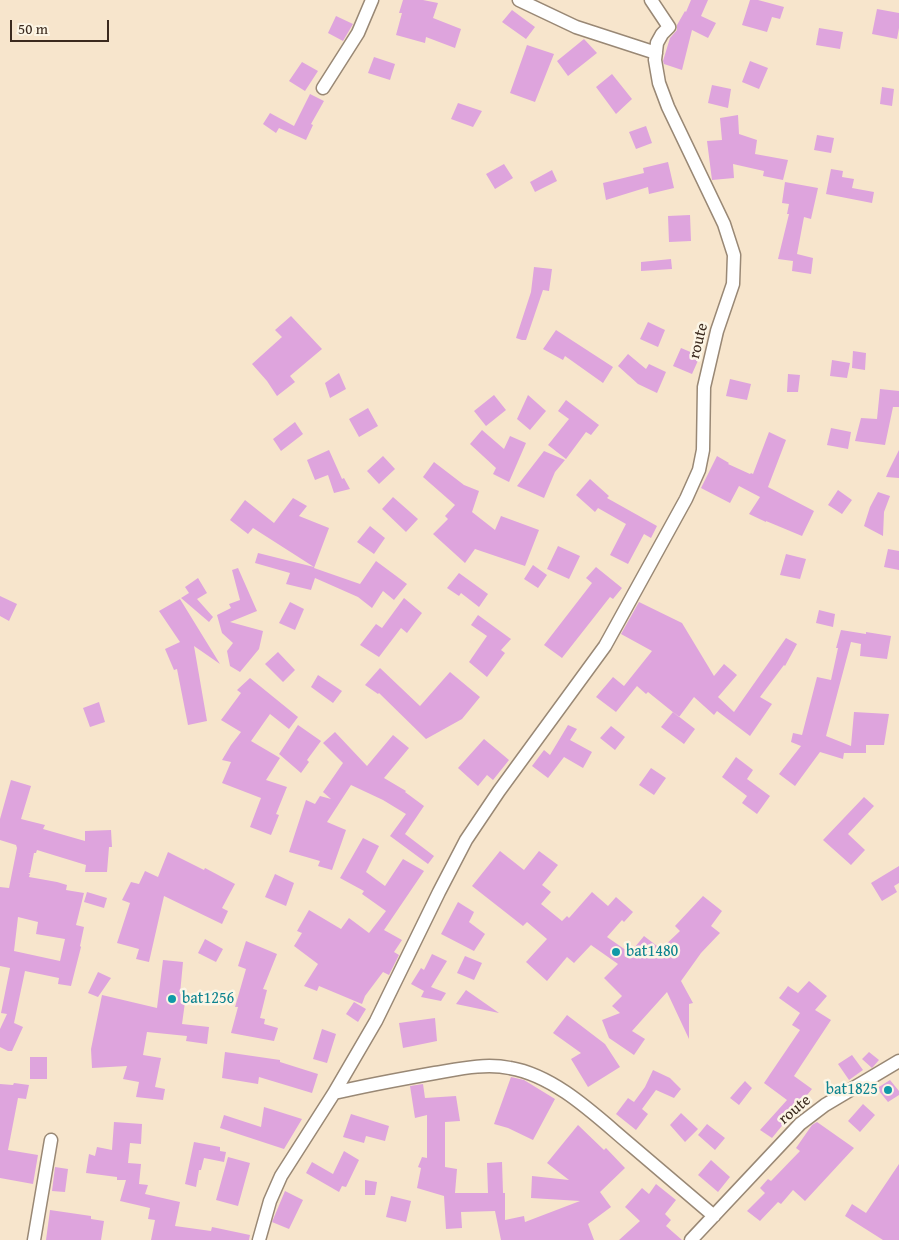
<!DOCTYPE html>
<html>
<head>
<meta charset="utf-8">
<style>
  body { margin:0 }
  #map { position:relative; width:899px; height:1240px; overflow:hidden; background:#f7e5cc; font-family:"Gentium Book Plus",serif }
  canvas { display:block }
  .scale { position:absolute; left:10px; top:20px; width:99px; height:22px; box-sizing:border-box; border:2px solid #3b2a1e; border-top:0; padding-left:6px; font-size:15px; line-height:18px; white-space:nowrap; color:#3b2a1e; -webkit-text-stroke:4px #fcf5e5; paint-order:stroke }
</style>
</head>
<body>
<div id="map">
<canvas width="899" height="1240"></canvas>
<div class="scale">50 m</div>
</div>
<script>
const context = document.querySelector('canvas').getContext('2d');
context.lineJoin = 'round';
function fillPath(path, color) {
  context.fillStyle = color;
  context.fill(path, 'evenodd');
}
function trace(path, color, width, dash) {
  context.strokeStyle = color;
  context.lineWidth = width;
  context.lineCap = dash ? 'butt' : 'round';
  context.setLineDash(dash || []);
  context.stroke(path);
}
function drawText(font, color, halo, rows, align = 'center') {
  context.font = font + ' "Gentium Book Plus",serif';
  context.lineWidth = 5;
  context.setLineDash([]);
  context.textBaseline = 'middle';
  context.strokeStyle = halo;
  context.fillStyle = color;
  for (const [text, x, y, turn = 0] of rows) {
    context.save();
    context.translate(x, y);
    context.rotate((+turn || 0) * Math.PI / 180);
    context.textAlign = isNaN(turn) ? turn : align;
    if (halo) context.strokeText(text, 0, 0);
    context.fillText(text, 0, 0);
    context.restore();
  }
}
const building = new Path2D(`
  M403,0H423L438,3L433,18L461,29L455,48L426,37L425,43L396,35L402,13H399Z
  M691,0H708L701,16L716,23L708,38L692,30L682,70L664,64L663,61L670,38L677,30V25L685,11L686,12Z
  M750,0H758L784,7L780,19L772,17L767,32L742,25Z
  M877,9L899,13V28L897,39L872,34Z
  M512,10L535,27L526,39L502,22Z
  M336,16L353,24L343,41L328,33Z
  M819,28L843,32L840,49L816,45Z
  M584,39L597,53L568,76L557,61Z
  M527,45L554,54L535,102L510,93Z
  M374,57L395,64L390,80L368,73Z
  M750,61L768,68L759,89L742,82Z
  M302,62L318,71L305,91L289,81Z
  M612,74L632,99L616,114L596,87Z
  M712,85L731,89L728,108L708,103Z
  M882,87L894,89L892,106L880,104Z
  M310,94L324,101L311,124L313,125L306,140L279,128L276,133L263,124L270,113L294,126Z
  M458,103L482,111L473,127L451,119Z
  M738,115L739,134L757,140L755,154L788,160L783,180L763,176L764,171L733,164L734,178L712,180L707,141L722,140L720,118Z
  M646,126L652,143L636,149L629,132Z
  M817,135L834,138L831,153L814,150Z
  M668,162L674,188L649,194L648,187L606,200L603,183L644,173L643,168Z
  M504,164L513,178L495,189L486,174Z
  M831,169L843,171L842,177L854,179L852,188L874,192L872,203L826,194Z
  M552,170L557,181L535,192L530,182Z
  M785,182L818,188L811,219L804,217L797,254L813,258L811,274L792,271L793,261L778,259L789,214H787L789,204L782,203Z
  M690,215L691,241L669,242L668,216Z
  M671,259L672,269L641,271V262Z
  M534,267L552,269L549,291L543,290L526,340H522L516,338L531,292Z
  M291,316L322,349L290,376L295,382L277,396L267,381L252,364L282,337L275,330Z
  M648,322L665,330L658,347L640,339Z
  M556,330L613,367L603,383L565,356L563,360L543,349Z
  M681,348L700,356L692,374L673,366Z
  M853,351L866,353L865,370L852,368Z
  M628,354L646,369L649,364L666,372L657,393L638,384L618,366Z
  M832,360L850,363L847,378L830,376Z
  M339,373L346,389L330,398L325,383Z
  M788,374L800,375L798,392H787Z
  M730,379L751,384L747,400L726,396Z
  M880,389L899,391V407H893L885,445L855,441L861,418L877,419Z
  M494,395L506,410L486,426L474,411Z
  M528,395L546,411L530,430L517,419Z
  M566,400L599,425L591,435L586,432L566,459L548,445L569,419L558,411Z
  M368,408L378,426L359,437L349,419Z
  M295,422L303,434L281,451L273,439Z
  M831,428L851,432L848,449L827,445Z
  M482,430L504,449L510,436L526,443L509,482L493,474L496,468L470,444Z
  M769,432L786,440L768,487L814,511L802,536L766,521V522L749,514L760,497L739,486L730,503L701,488L717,456L729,463L728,464L750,474L751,473L753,474Z
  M329,450L342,479L344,478L350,489L334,493L328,475L315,480L307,460Z
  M899,450V478L886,477L889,470Z
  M544,451L565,460L555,472L544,498L517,486Z
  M383,456L395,469L379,484L367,471Z
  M434,462L464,485L479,491L472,512L495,530L501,516L539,530L525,566L475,549L465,563L433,534L448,519L445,516L455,505L423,477Z
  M590,479L609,496L607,498L657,526L651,538L644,534L628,564L610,555L626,524L598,508L595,512L576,495Z
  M838,490L852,500L842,514L828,505Z
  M878,492L890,496L884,512L883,536L864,526L870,507Z
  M393,497L418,519L406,532L382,509Z
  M293,498L307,506L299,516L329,528L314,568L360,584L376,561L407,584L394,600L383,591L372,608L358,597L315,578L311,590L286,584L290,573L255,563L258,553L314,567L253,528L248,534L230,520L245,500L274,523Z
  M370,526L385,538L374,554L357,542Z
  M558,546L580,556L569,579L547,569Z
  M888,549L899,551V570L884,567Z
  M786,554L806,559L800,579L780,575Z
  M533,565L547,575L538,588L524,579Z
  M596,567L622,588L613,599L610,597L562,658L544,645L592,583L586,578Z
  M238,568L257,611L230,622L263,631L259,649L240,672L230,666L227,651L233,643L222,633L217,615L231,608L229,604L240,600L232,570Z
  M459,573L488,594L479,607L461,593L459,596L447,588Z
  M198,578L207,593L197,599L213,617L209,622L181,598L189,593L185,587Z
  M0,596L17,604L9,621L0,616Z
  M404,598L422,613L407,633L401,628L379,657L360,645L376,624L382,628Z
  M180,599L220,664L194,646L207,721L188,725L177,669L174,670L165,649L180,642L159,611Z
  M290,602L304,609L295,630L279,623Z
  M639,602L682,623L714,676L724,664L737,675L718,697L734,712L786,638L797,644L785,666L784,665L760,697L772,704L750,736L717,711L714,715L694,697L679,717L648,692L646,694L637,686L616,712L596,697L613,677L624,686L652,651L621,634Z
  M819,610L835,614L833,627L816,623Z
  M478,615L511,639L501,650L505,653L487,677L469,662L487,636L471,625Z
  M841,630L866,634V632L891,636L887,659L860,656L861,644L851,642L826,736L851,746L854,712L889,714L884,745H866V753H844L843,759L820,752L795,786L779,774L801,746L791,742L793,733L802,735L817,677L831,680L838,648H836Z
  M278,652L295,670L283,682L265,664Z
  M380,668L420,706L450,672L480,697L462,719L426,739L379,693L378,694L365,685Z
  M318,675L342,691L333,703L311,687Z
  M250,678L298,717L289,729L270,714L251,741L280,758L266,780L287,787L276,814L279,815L271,835L250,827L261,798L222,783L231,762L222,760L231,745L241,732L221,720L241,693L237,690Z
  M99,702L105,722L90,727L83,708Z
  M673,712L695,729L684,744L661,727Z
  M298,725L321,741L307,760L309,762L301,773L279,754Z
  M568,725L577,729L570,740L592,752L583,768L564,757L548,778L532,766L544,750L550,755Z
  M611,726L625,737L615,750L600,738Z
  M335,732L367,766L393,735L409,748L384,778L406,791L405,792L424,806L405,834L434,856L428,864L390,836L406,814L383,800L351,785L327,822L346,830L332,870L318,866L320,861L289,852L306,800L315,804L320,796L331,799L323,792L343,763L323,743Z
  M484,739L509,760L493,780L487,775L478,786L458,768Z
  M736,757L753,770L747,779L770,796L757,814L742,803L747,796L722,777Z
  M651,768L666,778L654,795L639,785Z
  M11,780L31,786L21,819L45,825L43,829L85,841V831L111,830L112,847H109L107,872H85L86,865L37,850L36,853H34L30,873H28L30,874L29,877L57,882L67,885L66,890L84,893L76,925L84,927L80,946L81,947L71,986L58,984L59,978L25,971L14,1023L23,1027L12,1051H8L0,1047V1029L7,1014L1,1013L10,968L0,966V887L9,888L17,848L16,845L0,840V819ZM18,917L38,922L36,934L65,939L60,961L14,951Z
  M864,797L874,806L848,834L865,850L851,865L823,840Z
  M363,838L379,846L366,872L385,886L403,859L424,871L384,930L402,940L394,952L399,955L389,975L383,972L365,996L362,1004L319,986L317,991L304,986L318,964L294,946L302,933L297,931L309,910L341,929L349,918L369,933L386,911L362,894L364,891L340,878Z
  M500,851L524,870L539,851L558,865L542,885L551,892L541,904L562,921L567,916L569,918L592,892L608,906L616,897L633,912L624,922L622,920L607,937L630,953L644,936L661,949L680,931L675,926L703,896L722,911L711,926L720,933L701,953L681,981L693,1003L689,1004V1039L667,992L632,1031L645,1039L634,1055L609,1038L602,1020L620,1013L612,1006L622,996L604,978L618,964L591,945L574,963L567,957L547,981L526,962L547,939L527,922L523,926L472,886Z
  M168,852L204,870L205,868L235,884L222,908L228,911L222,924L164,896L149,962L136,959L139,949L117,943L130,903L122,900L131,882L139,884L145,871L158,877Z
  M899,866V883L894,886L897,892L882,901L871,883Z
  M275,874L294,883L286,906L265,897Z
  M87,892L107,898L104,908L84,902Z
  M458,902L474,912L469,922L485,934L474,951L441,934Z
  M205,939L223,949L216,962L198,953Z
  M246,941L277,954L263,989L267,990L260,1018L265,1019L264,1024L278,1028L274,1041L231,1033L238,1007H235L246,969L238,966Z
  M432,954L447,961L431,987L446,993L441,1001L421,997L424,991L411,984L421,968L424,970Z
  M465,956L482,963L474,980L457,973Z
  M163,960L183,962L180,994L186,995L182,1024L209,1027L207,1044L186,1041L187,1036L147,1032L143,1055L161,1058L155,1087L165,1089L163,1100L136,1097L139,1082L123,1079L127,1066L92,1068L91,1049L102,995L157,1008Z
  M98,972L111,978L98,997L88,993Z
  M809,981L827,996L815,1010L831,1020L794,1076L812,1089L772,1138L760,1130L787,1100L764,1083L800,1030L792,1025L800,1013L779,998L788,986L798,993Z
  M466,990L499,1013L456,1004Z
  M354,1002L366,1009L358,1022L346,1014Z
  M567,1015L605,1044L620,1067L588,1087L571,1059L581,1053L553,1033Z
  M435,1018L437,1041L403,1048L399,1023Z
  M322,1029L336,1034L327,1063L313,1059Z
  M225,1052L280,1060V1062L318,1074L312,1093L259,1077L258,1084L222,1078Z
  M869,1052L879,1060L872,1068L862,1059Z
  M852,1055L863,1070L849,1080L838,1064Z
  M30,1057H47V1079H30Z
  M653,1070L670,1078L681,1089L674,1098L656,1090L642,1109L648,1114L636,1130L616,1114L628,1098L634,1102L645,1087Z
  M511,1077L524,1080L555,1099L533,1140L508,1128L494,1124Z
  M890,1080L899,1091V1095L888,1102L879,1091V1087Z
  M745,1081L752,1088L739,1105L730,1098Z
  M14,1083L29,1085L26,1099L18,1098L8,1150L38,1155L33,1184L0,1178V1084L13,1085Z
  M423,1084L425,1098L456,1096L460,1121L445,1122V1167L457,1169L455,1193H488L487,1163L502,1162L503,1193H505V1220L524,1216L525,1222L580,1201L531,1198L532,1176L569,1180L547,1163L578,1125L604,1150L606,1148L625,1168L600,1192L611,1207L588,1224L594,1240H501L495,1211L461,1212L462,1228L446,1229L444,1196L417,1188L421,1168L418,1167L422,1157L427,1158V1115L415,1118L410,1086Z
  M863,1104L875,1115L860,1132L848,1121Z
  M264,1107L302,1119L284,1149L220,1128L224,1115L261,1127Z
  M681,1113L698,1129L685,1142L670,1125Z
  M351,1114L389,1126L385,1141L366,1136L364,1143L343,1137Z
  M114,1122L142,1124L141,1144L130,1143L128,1163L141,1164L139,1184L148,1185L145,1194L180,1202L175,1226L211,1231L212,1227L250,1235L249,1240H151L155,1220L148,1219L150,1208L120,1201L126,1180H117V1177L86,1173L89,1154L95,1156L97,1147L112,1150Z
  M817,1122L854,1148L805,1201L793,1190L781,1204L778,1202L760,1221L747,1211L765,1193L760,1188L768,1179L771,1181L800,1151L796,1148L812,1125Z
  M707,1124L725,1138L715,1150L698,1135Z
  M194,1142L220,1147V1151L226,1152L224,1162L204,1158L201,1170H199L196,1187L185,1184Z
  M344,1151L359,1160L346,1187L342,1186L339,1192L306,1173L312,1162L333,1174Z
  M228,1157L250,1163L238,1206L216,1200Z
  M711,1160L730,1177L718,1192L698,1175Z
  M899,1164V1240H883L845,1216L852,1204L866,1213Z
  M55,1167L68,1169L65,1192L52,1191Z
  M365,1180L377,1182L375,1195H365Z
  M656,1184L676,1200L665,1214L671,1220L666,1226L682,1240H619L640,1221L625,1207L642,1188L649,1194Z
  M285,1191L303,1200L289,1229L272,1222Z
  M391,1196L411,1201L406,1222L386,1217Z
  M50,1210L91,1216V1219L104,1221L101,1240H46Z`);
const minor = new Path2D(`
  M519,0L576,27L656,53
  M323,88L358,33L372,0
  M334,1093C368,1085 401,1079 435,1073C459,1069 485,1063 510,1068C557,1076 598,1118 633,1147C660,1170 687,1193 714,1216
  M34,1240L51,1140
  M259,1240L270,1201L281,1176L334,1093L376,1021L439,892L466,840L499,791L605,646L686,499L699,470L703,450L704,387L717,331L733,284L734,255L724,224L668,107L659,83L655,60L657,43L662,34L669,27L651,0
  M691,1240L800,1124L825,1105L899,1061`);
const markers = [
  [616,952,5,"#0f9aa8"],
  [172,999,5,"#0f9aa8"],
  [888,1090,5,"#0f9aa8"]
];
const streetNames = [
  ["route",699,341,-76],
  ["route",795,1110,-40]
];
const cultureNames = [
  ["bat1480",626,952],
  ["bat1256",182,999],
  ["bat1825",878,1090,"right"]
];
fillPath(building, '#dea4dd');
trace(minor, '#998875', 15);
trace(minor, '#fff', 12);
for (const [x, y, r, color] of markers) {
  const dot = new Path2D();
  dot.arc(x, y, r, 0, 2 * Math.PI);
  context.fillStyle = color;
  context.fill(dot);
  trace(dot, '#fcf5e5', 2);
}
drawText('16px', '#3b2a1e', '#fcf5e5', streetNames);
drawText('16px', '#0d838f', '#fcf5e5', cultureNames, 'left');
</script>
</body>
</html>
